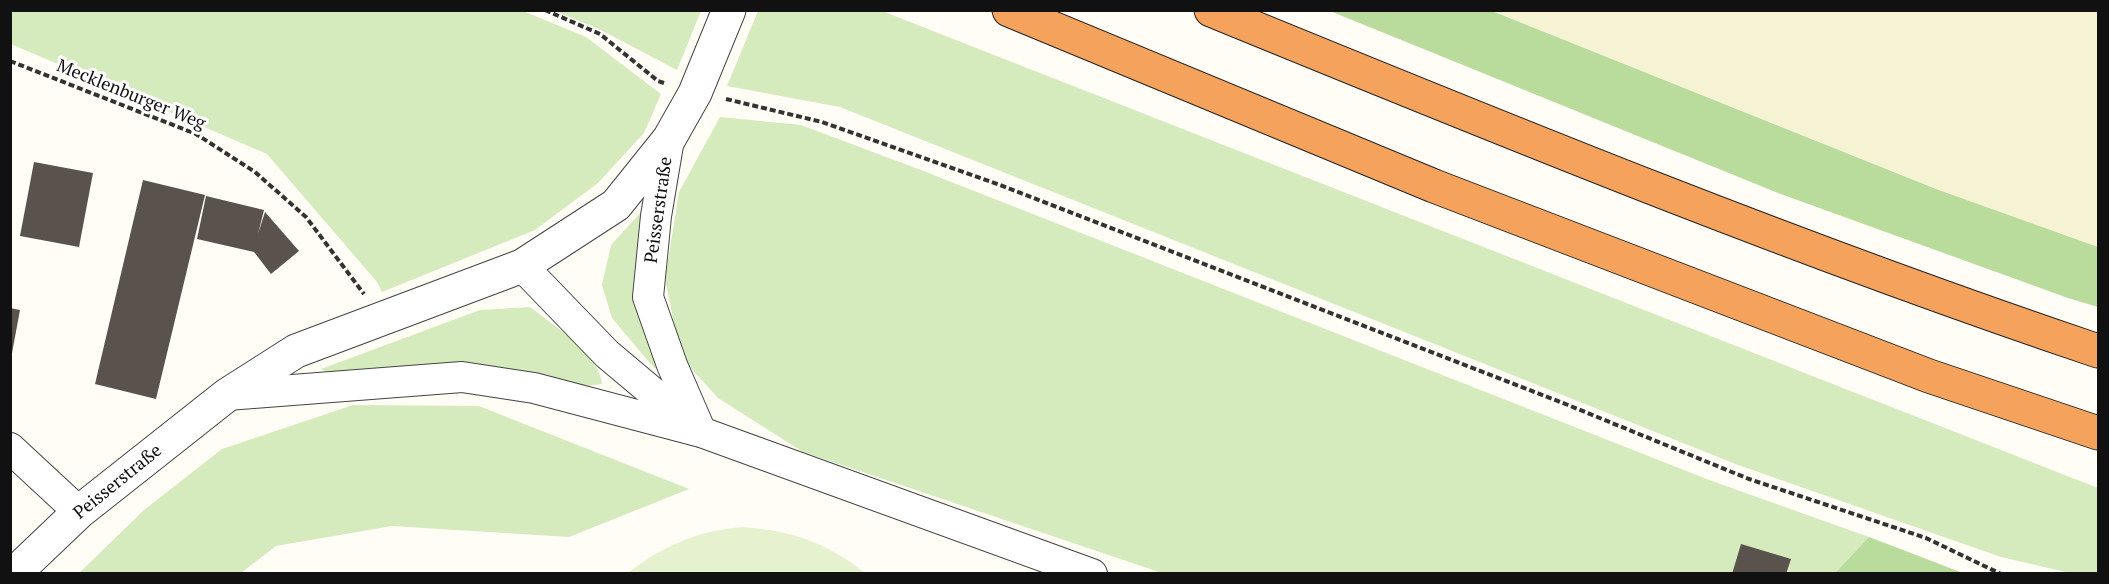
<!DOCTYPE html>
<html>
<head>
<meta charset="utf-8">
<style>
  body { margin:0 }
  #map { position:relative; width:2109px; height:584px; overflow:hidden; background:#fffdf5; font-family:"PT Serif",serif }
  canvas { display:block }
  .frame { position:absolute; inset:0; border:12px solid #111; pointer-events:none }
</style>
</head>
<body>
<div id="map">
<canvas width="2109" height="584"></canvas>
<div class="frame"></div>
</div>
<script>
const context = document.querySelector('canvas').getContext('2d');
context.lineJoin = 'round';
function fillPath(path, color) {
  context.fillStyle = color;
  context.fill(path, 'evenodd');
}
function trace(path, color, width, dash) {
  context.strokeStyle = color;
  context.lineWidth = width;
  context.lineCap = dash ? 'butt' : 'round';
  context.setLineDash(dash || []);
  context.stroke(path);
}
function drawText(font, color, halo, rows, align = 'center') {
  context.font = font + ' "PT Serif",serif';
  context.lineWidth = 6;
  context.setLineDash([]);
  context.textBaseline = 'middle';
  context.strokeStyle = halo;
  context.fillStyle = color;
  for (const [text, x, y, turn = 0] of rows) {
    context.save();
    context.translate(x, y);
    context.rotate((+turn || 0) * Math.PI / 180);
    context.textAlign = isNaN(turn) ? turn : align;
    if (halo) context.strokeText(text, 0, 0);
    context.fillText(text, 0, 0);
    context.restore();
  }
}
const farmland = new Path2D(`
  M1492,11H2098V247L1936,189Z`);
const green = new Path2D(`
  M11,10L523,11L586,37L661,94L644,133L598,183L535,230L382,292L377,282L267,154L11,44Z
  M555,11H701L677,70L601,30Z
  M758,11H882L2098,488V573H2070L2001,557L1738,465L840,107L727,86Z
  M720,117L801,125L926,172L1712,481L1869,537L1835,573H1162L803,452L718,398L681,357L665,279L679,192Z
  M641,212L637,278L662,369L654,368L612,318L602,285L611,245Z
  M530,307C552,324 600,355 602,384L588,386L508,368L427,364L332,376L321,369L480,310Z
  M353,405L479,406L689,489L569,537L392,526L276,546L241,573H79L144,510L222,449Z`);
const forest = new Path2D(`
  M1330,11H1492L1936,189L2098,247V307L2068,298L1778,193Z
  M1869,537L1963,573H1835Z`);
const pitch = new Path2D(`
  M741,527C790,530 826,542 865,573H628C662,546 697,531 741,527Z`);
const building = new Path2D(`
  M34,162L93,173L79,247L20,236Z
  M143,180L205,195L156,399L95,384Z
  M206,196L264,210L258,234L265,212L299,251L271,274L254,252L197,239Z
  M10,308L20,310L12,353H10Z
  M1741,544L1791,559L1786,574H1732Z`);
const path = new Path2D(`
  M545,10L600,34L658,81L664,83
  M10,61L196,134L255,172L306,217L364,294
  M726,99L822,122L1000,185L1568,405L1749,479L1926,538L2001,574`);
const minor = new Path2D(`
  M669,139L656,216L648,297L672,365L701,432
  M522,266L607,354L694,427
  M227,395L462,377L534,388L701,432L1092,574
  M10,448L79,512`);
const tertiary = new Path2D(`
  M14,574L79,512L227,395L296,351L522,266L616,205L669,139L695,93L729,10`);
const motorway = new Path2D(`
  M1009,10L1434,186L1929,376L2098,433
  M1211,10C1504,130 1798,250 2098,351`);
const streetNames = [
  ["Mecklenburger Weg",131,95,22],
  ["Peisserstraße",659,210,-82],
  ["Peisserstraße",118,482,-39]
];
fillPath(farmland, '#f6f3d4');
fillPath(green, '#d5ebbd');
fillPath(forest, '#b9dc9c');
fillPath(pitch, '#e6f2cf');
fillPath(building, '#5a524d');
trace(minor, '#444', 32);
trace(tertiary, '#444', 35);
trace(motorway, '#222', 35);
trace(path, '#333', 4, [6, 3]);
trace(minor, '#fff', 30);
trace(tertiary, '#fff', 33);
trace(motorway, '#f5a25d', 33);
drawText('18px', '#111', '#fff', streetNames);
</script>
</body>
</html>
